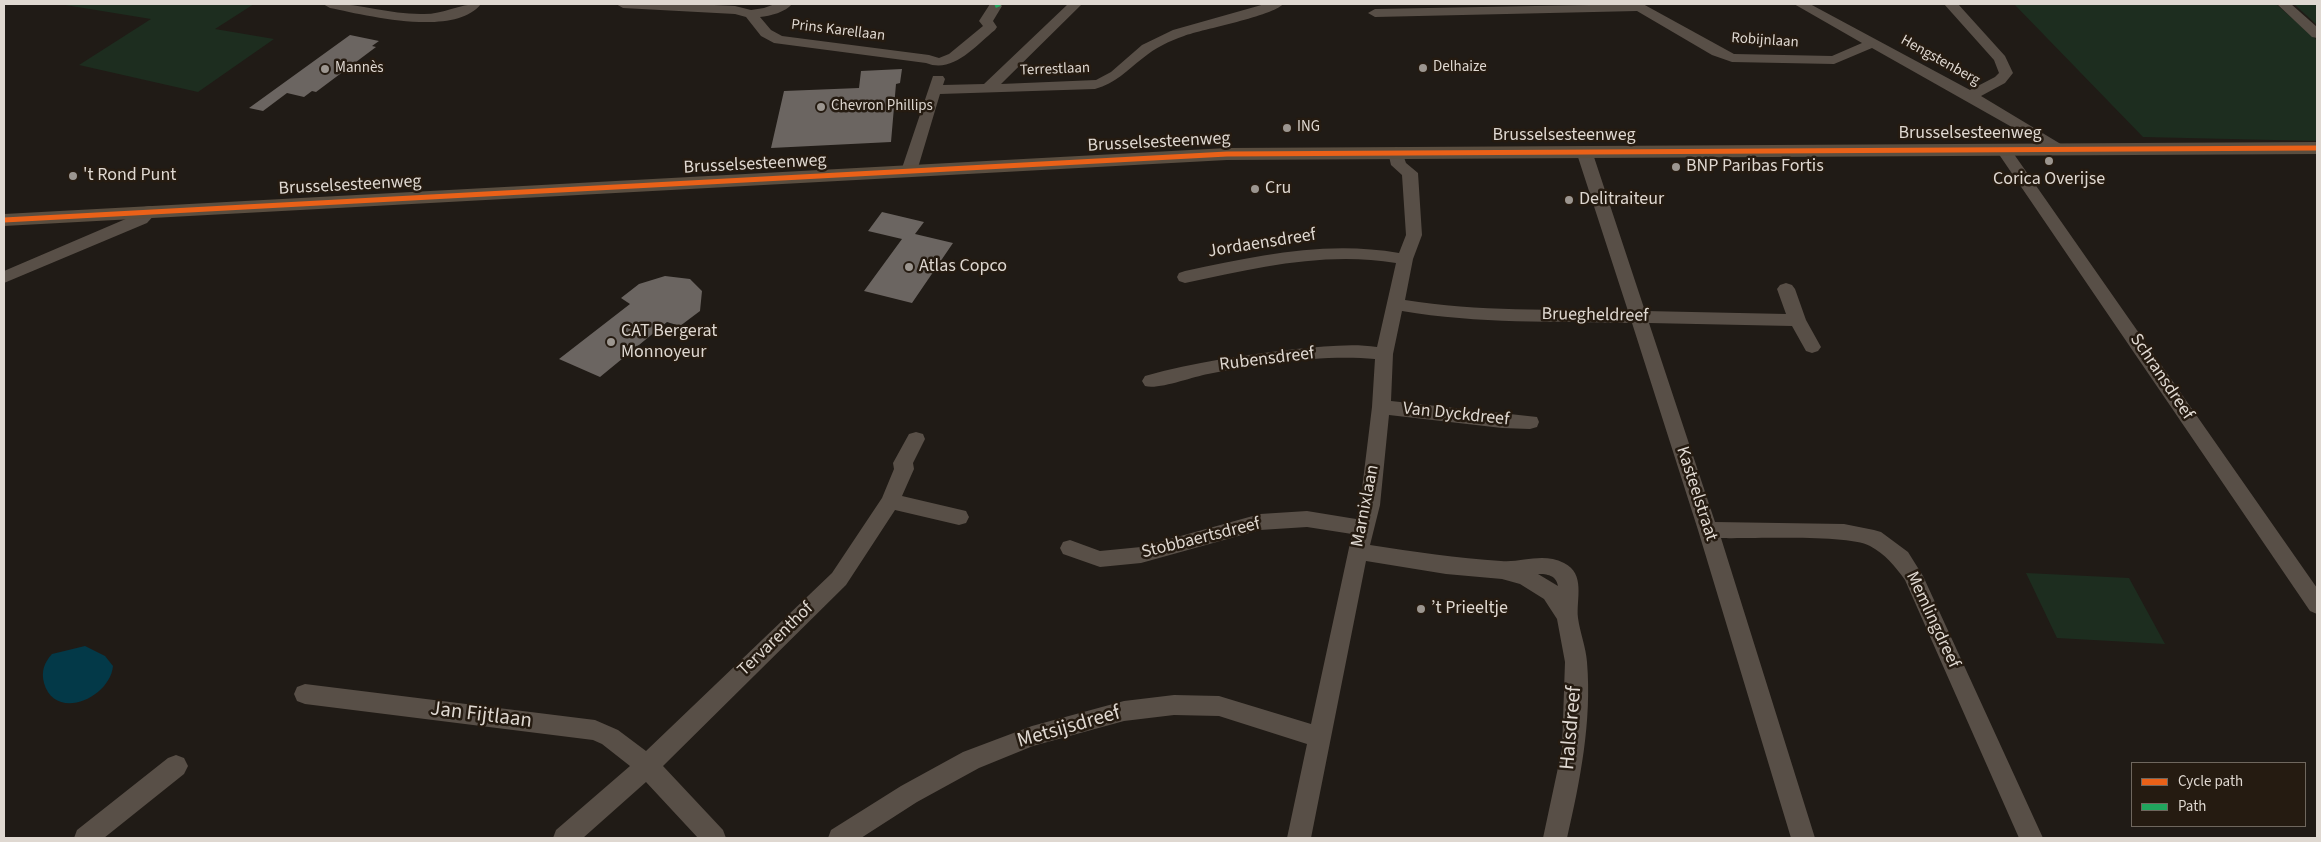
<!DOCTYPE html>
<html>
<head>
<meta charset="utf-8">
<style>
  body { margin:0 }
  #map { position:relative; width:2321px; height:842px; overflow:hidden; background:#201b16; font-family:"Source Sans 3",sans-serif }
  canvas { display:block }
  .frame { position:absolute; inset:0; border:5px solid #dfd8d1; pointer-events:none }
  .legend { position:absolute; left:2131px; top:762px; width:175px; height:65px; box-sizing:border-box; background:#251b11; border:1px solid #6f675e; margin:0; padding:6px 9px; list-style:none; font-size:15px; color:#dfd8d1 }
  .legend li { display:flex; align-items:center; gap:10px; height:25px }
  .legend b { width:25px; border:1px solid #6f675e }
</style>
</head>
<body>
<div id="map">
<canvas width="2321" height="842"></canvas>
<div class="frame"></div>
<ul class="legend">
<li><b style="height:6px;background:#ea6118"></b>Cycle path</li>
<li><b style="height:6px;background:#20a55d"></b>Path</li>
</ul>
</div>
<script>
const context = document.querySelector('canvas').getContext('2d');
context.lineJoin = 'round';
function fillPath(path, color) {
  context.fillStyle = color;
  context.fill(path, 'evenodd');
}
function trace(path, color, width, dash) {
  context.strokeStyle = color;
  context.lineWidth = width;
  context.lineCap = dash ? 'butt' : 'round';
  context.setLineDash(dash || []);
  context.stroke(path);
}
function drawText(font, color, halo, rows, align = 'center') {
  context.font = font + ' "Source Sans 3",sans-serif';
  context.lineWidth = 5;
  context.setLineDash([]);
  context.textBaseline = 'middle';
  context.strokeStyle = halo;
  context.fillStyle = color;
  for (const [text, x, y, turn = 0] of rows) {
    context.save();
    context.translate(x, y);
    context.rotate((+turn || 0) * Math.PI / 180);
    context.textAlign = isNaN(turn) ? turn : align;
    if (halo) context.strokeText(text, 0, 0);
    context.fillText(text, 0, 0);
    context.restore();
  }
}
const green = new Path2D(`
  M59,4H254L215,29L274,39L198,92L79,65L151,19Z
  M2014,4H2276L2317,40V141L2143,137Z
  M2294,4H2317V25Z
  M2026,573L2129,578L2165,644L2057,638Z`);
const water = new Path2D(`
  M85,646L105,656L113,666C110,698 55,722 44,683C41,671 44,663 52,654Z`);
const building = new Path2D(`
  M350,35L379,41L372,46L376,47L316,92L312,91L304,97L287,93L263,111L249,108Z
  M902,69L900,83L896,84L891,142L771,148L784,91L859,88L861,71Z
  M882,212L924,222L915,234L953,243L912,303L864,291L902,239L868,231Z
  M665,276L690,279L702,291L700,311L680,326L667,322L600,377L559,359L630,304L621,298L639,284Z`);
const minor = new Path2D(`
  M323,4C357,2 390,15 424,14C444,14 461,3 481,4C454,38 365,15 330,8Z
  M616,4H693L735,6L751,10L764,8L775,4H792C786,12 770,16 760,17L771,30L782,36L929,55L939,58L949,54L983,26L979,21L990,4H1000L1002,6L993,21L997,27L995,30C975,46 953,74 926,63L774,43L761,36L746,17L735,14L623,8Z
  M1068,4H1082L1001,84L1096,80L1111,72L1142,45L1173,30L1265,4H1283C1273,16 1203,29 1184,36C1169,41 1155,48 1143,58C1126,71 1116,83 1095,89L940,94L917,171L914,174H904L901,171L933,76H943L945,79L943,85L984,84Z
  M1643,4L1734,54L1832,56L1862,43L1794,4H1810L1970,90L1995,77L1999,73L1994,60L1944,4H1958L2005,56L2013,73L2005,83L1981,96L2069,149L2066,152H2056L1872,48L1834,64L1732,62L1712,55L1637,11L1375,17L1368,13L1375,9Z
  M2277,4H2291L2317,27V38L2312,37Z
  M2004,145L2009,147L2317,588V614L2310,611L1996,150Z
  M1584,146L1592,151L1645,311L1786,314L1777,289L1780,285L1786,283L1792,285L1795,289L1806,320L1821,347L1818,351L1812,353L1806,351L1792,326L1649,323L1715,522L1844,524L1874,530L1881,532L1908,552L1923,576L2043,838H2019L1905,580C1895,566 1885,554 1870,546C1848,534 1750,539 1721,538L1815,838H1791L1698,530L1632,323C1555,321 1478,324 1402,311L1393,354L1391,401L1537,417L1539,422L1537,427L1530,429L1502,428L1389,415L1380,505L1370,545C1414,552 1457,558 1501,561C1522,563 1542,552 1564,563C1586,574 1576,599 1578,618C1580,633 1586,647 1587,662C1592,722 1580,781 1567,838H1543L1562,749L1565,662L1557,619L1544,599L1520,584L1502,579L1446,574L1366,561L1311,838H1287L1307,744L1219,716L1174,715L1124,721L1033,746L979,768L917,802L861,838H828L831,830L901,786L963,752L1032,726L1124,701L1174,695L1219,696L1311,724L1352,534L1307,527L1260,530L1141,563L1100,567L1063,554L1060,548L1063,542L1070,540L1100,551L1141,547L1260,514L1307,511L1356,519L1360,505L1372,407L1375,359C1324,354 1258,364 1208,374C1192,377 1158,390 1145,386L1142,381L1145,376C1194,362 1245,355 1296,349C1323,347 1350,343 1377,347L1396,263C1325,251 1255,268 1185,283L1179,281L1177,277L1179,273L1185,271C1256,256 1326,240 1399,253L1406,235L1402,175L1391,165L1388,152L1396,147L1401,149L1406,163L1418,173L1422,235L1413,259L1405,300C1478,312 1553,309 1628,311L1576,151ZM1538,574C1547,574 1556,575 1558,586Z
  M150,206L156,207L158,211L147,223L4,283V271L135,215L144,207Z
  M916,432L923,434L925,439L913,463L914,469L902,496L966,511L969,517L966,523L959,525L895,510L846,585L663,766L723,830L726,838H698L646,782L583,838H553L556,830L630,766L602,744L593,740L305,704L297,701L294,694L297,687L305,684L595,720L618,730L646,751L832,573L882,498L894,469L893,463L909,434Z
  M176,755L184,758L188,766L184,774L104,838H74L77,830L168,758Z`);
const major = new Path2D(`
  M2317,142V154L1227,160L4,226V214L1227,148Z`);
const quiet = new Path2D(`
  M995,6L1000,4`);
const cycleway = new Path2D(`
  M4,220L1227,154L2317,148`);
const markers = [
  [1423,68,5,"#9c9690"],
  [325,69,5,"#9c9690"],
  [821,107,5,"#9c9690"],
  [1287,128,5,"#9c9690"],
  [2049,161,5,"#9c9690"],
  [1676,167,5,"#9c9690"],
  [73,176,5,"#9c9690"],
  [1255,189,5,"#9c9690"],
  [1569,200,5,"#9c9690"],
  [909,267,5,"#9c9690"],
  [611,342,5,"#9c9690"],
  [1421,609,5,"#9c9690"]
];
const farStreetnames = [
  ["Prins Karellaan",838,31,7],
  ["Robijnlaan",1765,41,4],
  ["Hengstenberg",1940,61,29],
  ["Terrestlaan",1055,70,-2]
];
const farPoinames = [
  ["Delhaize",1433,68],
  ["Mannès",335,69],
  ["Chevron Phillips",831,107],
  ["ING",1297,128]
];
const streetNames = [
  ["Brusselsesteenweg",1970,134],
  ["Brusselsesteenweg",1564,136],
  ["Brusselsesteenweg",1159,143,-3],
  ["Brusselsesteenweg",755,165,-3],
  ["Brusselsesteenweg",350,186,-3],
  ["Jordaensdreef",1262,244,-9],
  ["Bruegheldreef",1595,316,1],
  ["Rubensdreef",1267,360,-7],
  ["Schransdreef",2161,377,56],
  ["Van Dyckdreef",1456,415,6],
  ["Kasteelstraat",1696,494,72],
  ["Marnixlaan",1366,506,-79],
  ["Stobbaertsdreef",1201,539,-14],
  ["Memlingdreef",1932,620,65],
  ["Tervarenthof",776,640,-44]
];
const poiNames = [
  ["BNP Paribas Fortis",1686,167],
  ["'t Rond Punt",83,176],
  ["Corica Overijse",2049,180,"center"],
  ["Cru",1265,189],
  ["Delitraiteur",1579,200],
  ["Atlas Copco",919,267],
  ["CAT Bergerat",621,332],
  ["Monnoyeur",621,353],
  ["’t Prieeltje",1431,609]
];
const nearStreetnames = [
  ["Jan Fijtlaan",481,716,7],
  ["Metsijsdreef",1069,728,-16],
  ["Halsdreef",1572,728,-85]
];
fillPath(green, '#1d2d1f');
fillPath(water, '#033948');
fillPath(building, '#6b6561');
fillPath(minor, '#584f47');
fillPath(major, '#5a4e40');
trace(quiet, '#20a55d', 4.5, [8, 4.5]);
trace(cycleway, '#ea6118', 5);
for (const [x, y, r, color] of markers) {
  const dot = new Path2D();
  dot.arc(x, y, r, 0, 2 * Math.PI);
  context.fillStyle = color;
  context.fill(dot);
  trace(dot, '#251b11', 2);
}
drawText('15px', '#dfd8d1', '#251b11', farStreetnames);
drawText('15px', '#dfd8d1', '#251b11', farPoinames, 'left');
drawText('18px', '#dfd8d1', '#251b11', streetNames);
drawText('18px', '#dfd8d1', '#251b11', poiNames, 'left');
drawText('21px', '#dfd8d1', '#251b11', nearStreetnames);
</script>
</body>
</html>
